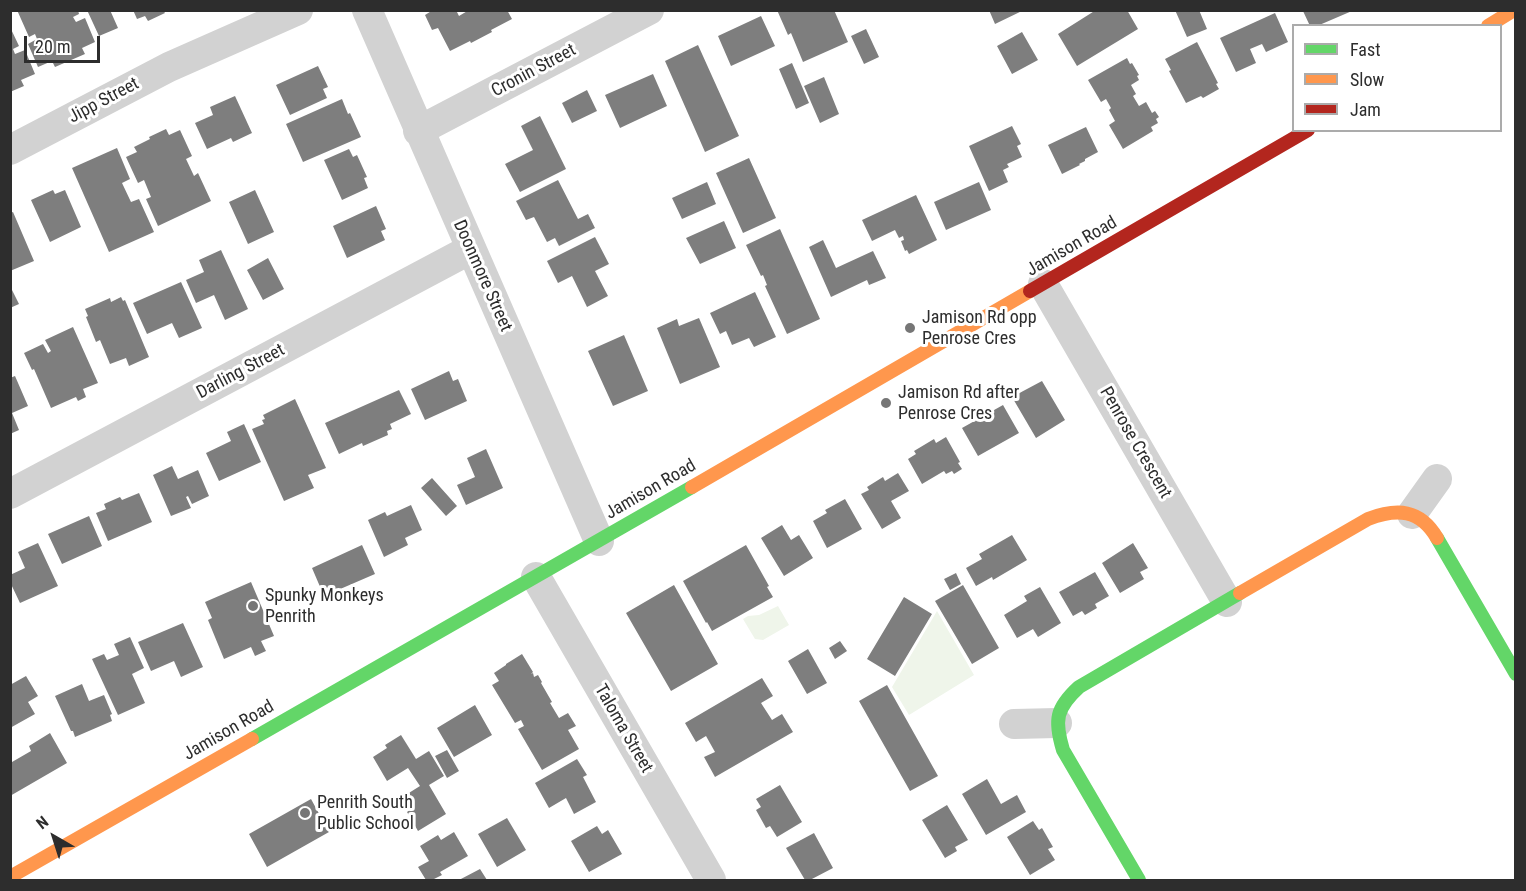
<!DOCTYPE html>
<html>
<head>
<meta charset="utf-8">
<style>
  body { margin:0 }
  #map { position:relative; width:1526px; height:891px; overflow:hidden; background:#fff; font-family:"Roboto Condensed",sans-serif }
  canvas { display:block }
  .frame { position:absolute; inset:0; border:12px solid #2d2d2d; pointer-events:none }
  .legend { position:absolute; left:1292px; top:24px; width:210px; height:108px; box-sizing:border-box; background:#fff; border:2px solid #ababab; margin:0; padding:8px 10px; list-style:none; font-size:18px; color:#2d2d2d }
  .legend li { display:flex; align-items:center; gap:12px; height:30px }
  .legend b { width:30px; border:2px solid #ababab }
  .north { position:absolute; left:24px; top:807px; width:60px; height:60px; -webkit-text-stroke:4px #fff; paint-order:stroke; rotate:321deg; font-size:16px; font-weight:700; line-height:24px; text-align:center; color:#2d2d2d }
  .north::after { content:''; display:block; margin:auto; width:21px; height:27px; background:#2d2d2d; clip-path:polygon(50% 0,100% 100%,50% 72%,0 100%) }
  .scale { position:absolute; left:24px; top:36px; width:76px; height:27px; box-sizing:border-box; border:3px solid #2d2d2d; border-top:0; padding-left:8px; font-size:18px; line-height:21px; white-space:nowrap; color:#2d2d2d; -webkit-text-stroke:4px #fff; paint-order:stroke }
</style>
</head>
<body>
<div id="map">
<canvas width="1526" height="891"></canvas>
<div class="frame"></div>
<ul class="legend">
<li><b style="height:8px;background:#63d668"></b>Fast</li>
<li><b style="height:8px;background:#ff974d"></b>Slow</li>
<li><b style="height:8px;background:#b3261e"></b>Jam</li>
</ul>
<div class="north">N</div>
<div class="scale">20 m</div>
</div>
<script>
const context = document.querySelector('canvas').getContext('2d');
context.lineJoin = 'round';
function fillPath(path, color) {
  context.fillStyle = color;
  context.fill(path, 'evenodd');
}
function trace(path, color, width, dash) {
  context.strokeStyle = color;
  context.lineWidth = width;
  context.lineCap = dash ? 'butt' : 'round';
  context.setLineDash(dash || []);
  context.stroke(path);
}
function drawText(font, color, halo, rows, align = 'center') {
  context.font = font + ' "Roboto Condensed",sans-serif';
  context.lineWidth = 6;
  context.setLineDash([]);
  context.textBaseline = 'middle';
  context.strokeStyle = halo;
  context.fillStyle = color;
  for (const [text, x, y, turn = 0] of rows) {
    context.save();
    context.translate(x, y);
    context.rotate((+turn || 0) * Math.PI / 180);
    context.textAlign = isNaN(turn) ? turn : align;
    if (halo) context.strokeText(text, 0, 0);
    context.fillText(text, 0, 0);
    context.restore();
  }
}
const green = new Path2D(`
  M778,606L789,625L763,640L755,639L743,619L748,616L759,615Z
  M937,611L974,675L909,715L892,687Z`);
const building = new Path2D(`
  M17,10H78L79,14L73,17L76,22L85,18L95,42L82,48L85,54L55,67L52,61L38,67L28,44L37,39L35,34L29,37Z
  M87,10H110L118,28L99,36Z
  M133,10H163L165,13L148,21L145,16L137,19Z
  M433,10H456L459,16L469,10H507L512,19L491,30L492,32L471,43L470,41L450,51L438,28L432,30L425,15Z
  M777,10H834L848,42L803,62L791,33L788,35Z
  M989,10H1024L995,24Z
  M1096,10H1127L1138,29L1077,66L1058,34Z
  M1175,10H1199L1207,29L1187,37Z
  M1303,11H1352L1317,26H1310Z
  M1275,13L1288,42L1266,52L1262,44L1250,49L1256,63L1236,72L1220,38Z
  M761,16L775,46L731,66L718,36Z
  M10,27L19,46L13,49L15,54L25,50L35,74L21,80L24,86L10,92Z
  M866,29L879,57L864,64L851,36Z
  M1022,32L1038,60L1012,74L997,46Z
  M1197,42L1218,83L1216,84L1219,89L1203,98L1201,96L1186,103L1169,71L1171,70L1165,59Z
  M698,45L739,136L705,152L665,61Z
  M1127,58L1130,64L1132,63L1139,75L1137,76L1139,80L1131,85L1136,94L1133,96L1139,106L1146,102L1152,113L1155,111L1159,117L1156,119L1158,123L1151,127L1153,131L1123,149L1109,125L1115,121L1109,110L1111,108L1106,99L1101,102L1088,80Z
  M792,63L809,103L796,109L779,69Z
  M318,66L328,87L323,89L327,98L290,115L276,85Z
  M653,74L667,106L620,128L605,95Z
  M824,77L839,114L820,123L804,86Z
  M587,90L597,111L572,123L562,103Z
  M235,96L252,133L233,142L231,138L207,149L195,123L213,115L210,107Z
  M342,99L348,114L350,113L361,137L303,162L286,124Z
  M540,116L566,169L520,192L505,164L533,150L521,126Z
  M1012,126L1021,144L1017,146L1022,157L1007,164L1009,167L1003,170L1008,182L989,191L969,146Z
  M1086,127L1098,152L1085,159V161L1079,164L1080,165L1062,174L1048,145Z
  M166,129L169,135L180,130L192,156L186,159L194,176L198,173L211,201L158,226L146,199L151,197L144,180L138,183L126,157L137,152L134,147L150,139L149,137Z
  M117,148L130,179L122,183L131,202L139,199L154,232L109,252L72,168Z
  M349,149L353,157L357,155L367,177L364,178L368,188L342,200L324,160Z
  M749,158L776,218L743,233L716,173Z
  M558,180L578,219L588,214L595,228L559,246L555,238L547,242L534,217L526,220L516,201Z
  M707,182L716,204L682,219L672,198Z
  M979,182L991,210L946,230L934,202Z
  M53,190L55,194L65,190L81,227L50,242L31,200Z
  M255,190L274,232L248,244L229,202Z
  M916,195L937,240L909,254L907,250L905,251L901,241L904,240L903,236L899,238L895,230L872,241L862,220Z
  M376,206L386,229L381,231L385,240L347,258L333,226Z
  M13,212L34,261L10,271V213Z
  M724,221L736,248L700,264L686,238Z
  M780,229L820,319L787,334L765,286L767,285L763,275L761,276L746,245Z
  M595,237L609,264L595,271L608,296L587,307L572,276L558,283L547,261Z
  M823,240L836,268L873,251L886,278L869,285L867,280L831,297L809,247Z
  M221,250L248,309L225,320L214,295L196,303L186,280L204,272L199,260Z
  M268,258L284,289L263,300L247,270Z
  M181,282L202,328L179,338L172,323L147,334L133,303Z
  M10,286L19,304L10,308Z
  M755,292L776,337L754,347L749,338L732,345L726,331L720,334L710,313Z
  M121,297L123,301L125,300L149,357L129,366L126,358L110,364L100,340L96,342L86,317L88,316L85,309L110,298L111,302Z
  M699,318L720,367L680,384L657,328L677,319L679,326Z
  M73,327L98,383L83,389L86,397L78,401L76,397L51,408L34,369L32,370L24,353L43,344L48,353L51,351L45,340Z
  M624,335L648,391L613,406L588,351Z
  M449,371L453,381L458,379L467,401L425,420L411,389Z
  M15,376L28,406L12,413L19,430L10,434V378Z
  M1042,381L1065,420L1036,438L1012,397Z
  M399,390L411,414L390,424L392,429L387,431L388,435L363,446L362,443L339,454L325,423Z
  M295,399L326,468L308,475L314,488L284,501L252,429L264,424L262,420L265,419L263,415Z
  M1003,405L1019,433L978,456L962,428Z
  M244,424L261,462L219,481L206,453L231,441L227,432Z
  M946,437L960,462L958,463L962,469L954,474L952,471L946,474L944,471L922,484L908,459L916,454L914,451L934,439L936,443Z
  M486,449L503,488L466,505L457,485L475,477L467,458Z
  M172,466L178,479L198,470L209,496L192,504L188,496L186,497L191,508L171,516L153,475Z
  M898,473L909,491L891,501L901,518L882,529L861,494L869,490L867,487L883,477L885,481Z
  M432,478L457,506L446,516L421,488Z
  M139,493L152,522L108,541L96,513L106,509L104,504L120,497L122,500Z
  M845,499L862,529L827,548L813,521L827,513L825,510Z
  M411,505L422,530L405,538L408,545L384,557L368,520L385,512L387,516Z
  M89,516L102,546L62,564L48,534Z
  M782,525L791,540L799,535L813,558L784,576L761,538Z
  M1012,535L1027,560L993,580L992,577L976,586L966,568L982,559L979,554Z
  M38,543L58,586L20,603L10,582V575L25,568L18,552Z
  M1133,543L1148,568L1140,572L1144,579L1120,593L1102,563Z
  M362,545L375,574L324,596L312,568Z
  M746,545L769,586L767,587L773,597L712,631L707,622L706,623L683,581Z
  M1095,572L1109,596L1095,604L1097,608L1085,615L1082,611L1073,616L1059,592Z
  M956,573L961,584L950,590L944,579Z
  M251,582L274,636L261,641L266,651L255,656L251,647L224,659L208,620L212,618L205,602Z
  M674,585L718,664L671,691L626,613Z
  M963,585L999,648L972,664L935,601Z
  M1040,587L1061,623L1038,637L1033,629L1017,638L1004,615L1027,601L1024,596Z
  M904,597L932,614L895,676L867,659Z
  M183,623L203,667L181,677L174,661L151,671L138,642Z
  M130,637L144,668L132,674L145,703L118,715L92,659L104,654L107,660L119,655L114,644Z
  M840,641L847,651L835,659L829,648Z
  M808,649L827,683L807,694L788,661Z
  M522,654L533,672L531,674L533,673L534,677L538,675L542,682L541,683L552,702L550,703L559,718L568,713L576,726L568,730L579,749L542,770L518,729L524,726L521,720L515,723L492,685L499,681L494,673L506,665V664Z
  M26,676L38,696L28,702L35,714L10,728V685Z
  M762,678L773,696L761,703L772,720L782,714L793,732L715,777L704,757L715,752L706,736L696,742L685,723Z
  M82,684L89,701L104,695L112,714L110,715L112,721L75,737L73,731H71L55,696Z
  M887,685L938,776L910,791L859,701Z
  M475,705L492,735L454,757L437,728Z
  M50,733L67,763L10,796V759L12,762L31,751L29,746Z
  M401,735L416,759L429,751L444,776L429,785L446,814L418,831L407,812L411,809L404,796L420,786L408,768L387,781L373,757L387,748L385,745Z
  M447,750L459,771L447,778L435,756Z
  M577,759L587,775L583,777L596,802L574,814L566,798L549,808L535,783Z
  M987,779L1001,804L1017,795L1026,812L986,835L962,794Z
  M780,785L802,822L777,837L770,826L766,828L756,810L761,807L756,799Z
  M311,799L329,832L267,867L249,834Z
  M947,805L968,840L955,847L957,851L945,858L922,820Z
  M507,818L526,850L497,867L478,834Z
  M1033,821L1039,830L1042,828L1053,847L1048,849L1055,860L1030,875L1007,837Z
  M597,826L602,834L608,830L622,854L589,872L571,841Z
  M454,832L468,856L440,872L442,875L432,880H426L418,867L429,861L420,846L438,835L441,840Z
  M814,833L833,868L810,880H805L786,848Z
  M480,869L487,880H459Z`);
const street = new Path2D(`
  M367,10L599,541
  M418,131L649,10
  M10,150L169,67L298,10
  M1043,284L1227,602
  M10,494L471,249
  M1412,514L1437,479
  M536,577L711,880
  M1014,724L1057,723`);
const fast = new Path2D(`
  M1437,538L1516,674
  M252,739L692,487
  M1139,880L1063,750C1054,720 1056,708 1079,687L1240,593`);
const slow = new Path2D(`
  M1488,26L1514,10
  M692,487L1030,291
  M1240,593L1368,519C1397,508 1420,509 1437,538
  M10,877L252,739`);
const jam = new Path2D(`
  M1030,291L1308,130`);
const markers = [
  [910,328,6,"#767676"],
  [886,403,6,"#767676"],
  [253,606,6,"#767676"],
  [305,813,6,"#767676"]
];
const streetNames = [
  ["Cronin Street",534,71,-28],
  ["Jipp Street",104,101,-28],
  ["Jamison Road",1072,247,-30],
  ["Doonmore Street",482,276,66],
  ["Darling Street",241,372,-28],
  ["Penrose Crescent",1135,443,60],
  ["Jamison Road",651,490,-30],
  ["Taloma Street",623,729,60],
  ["Jamison Road",229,731,-30]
];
const poiNames = [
  ["Jamison Rd opp",922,318],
  ["Penrose Cres",922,339],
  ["Jamison Rd after",898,393],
  ["Penrose Cres",898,414],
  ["Spunky Monkeys",265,596],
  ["Penrith",265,617],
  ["Penrith South",317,803],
  ["Public School",317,824]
];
fillPath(green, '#eff5ea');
fillPath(building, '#7e7e7e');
trace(street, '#d2d2d2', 30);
trace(fast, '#63d668', 14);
trace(slow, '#ff974d', 14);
trace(jam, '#b3261e', 14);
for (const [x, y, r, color] of markers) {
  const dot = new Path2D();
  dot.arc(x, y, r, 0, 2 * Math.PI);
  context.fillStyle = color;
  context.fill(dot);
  trace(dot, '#fff', 2);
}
drawText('18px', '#2d2d2d', '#fff', streetNames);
drawText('18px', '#2d2d2d', '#fff', poiNames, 'left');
</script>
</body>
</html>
